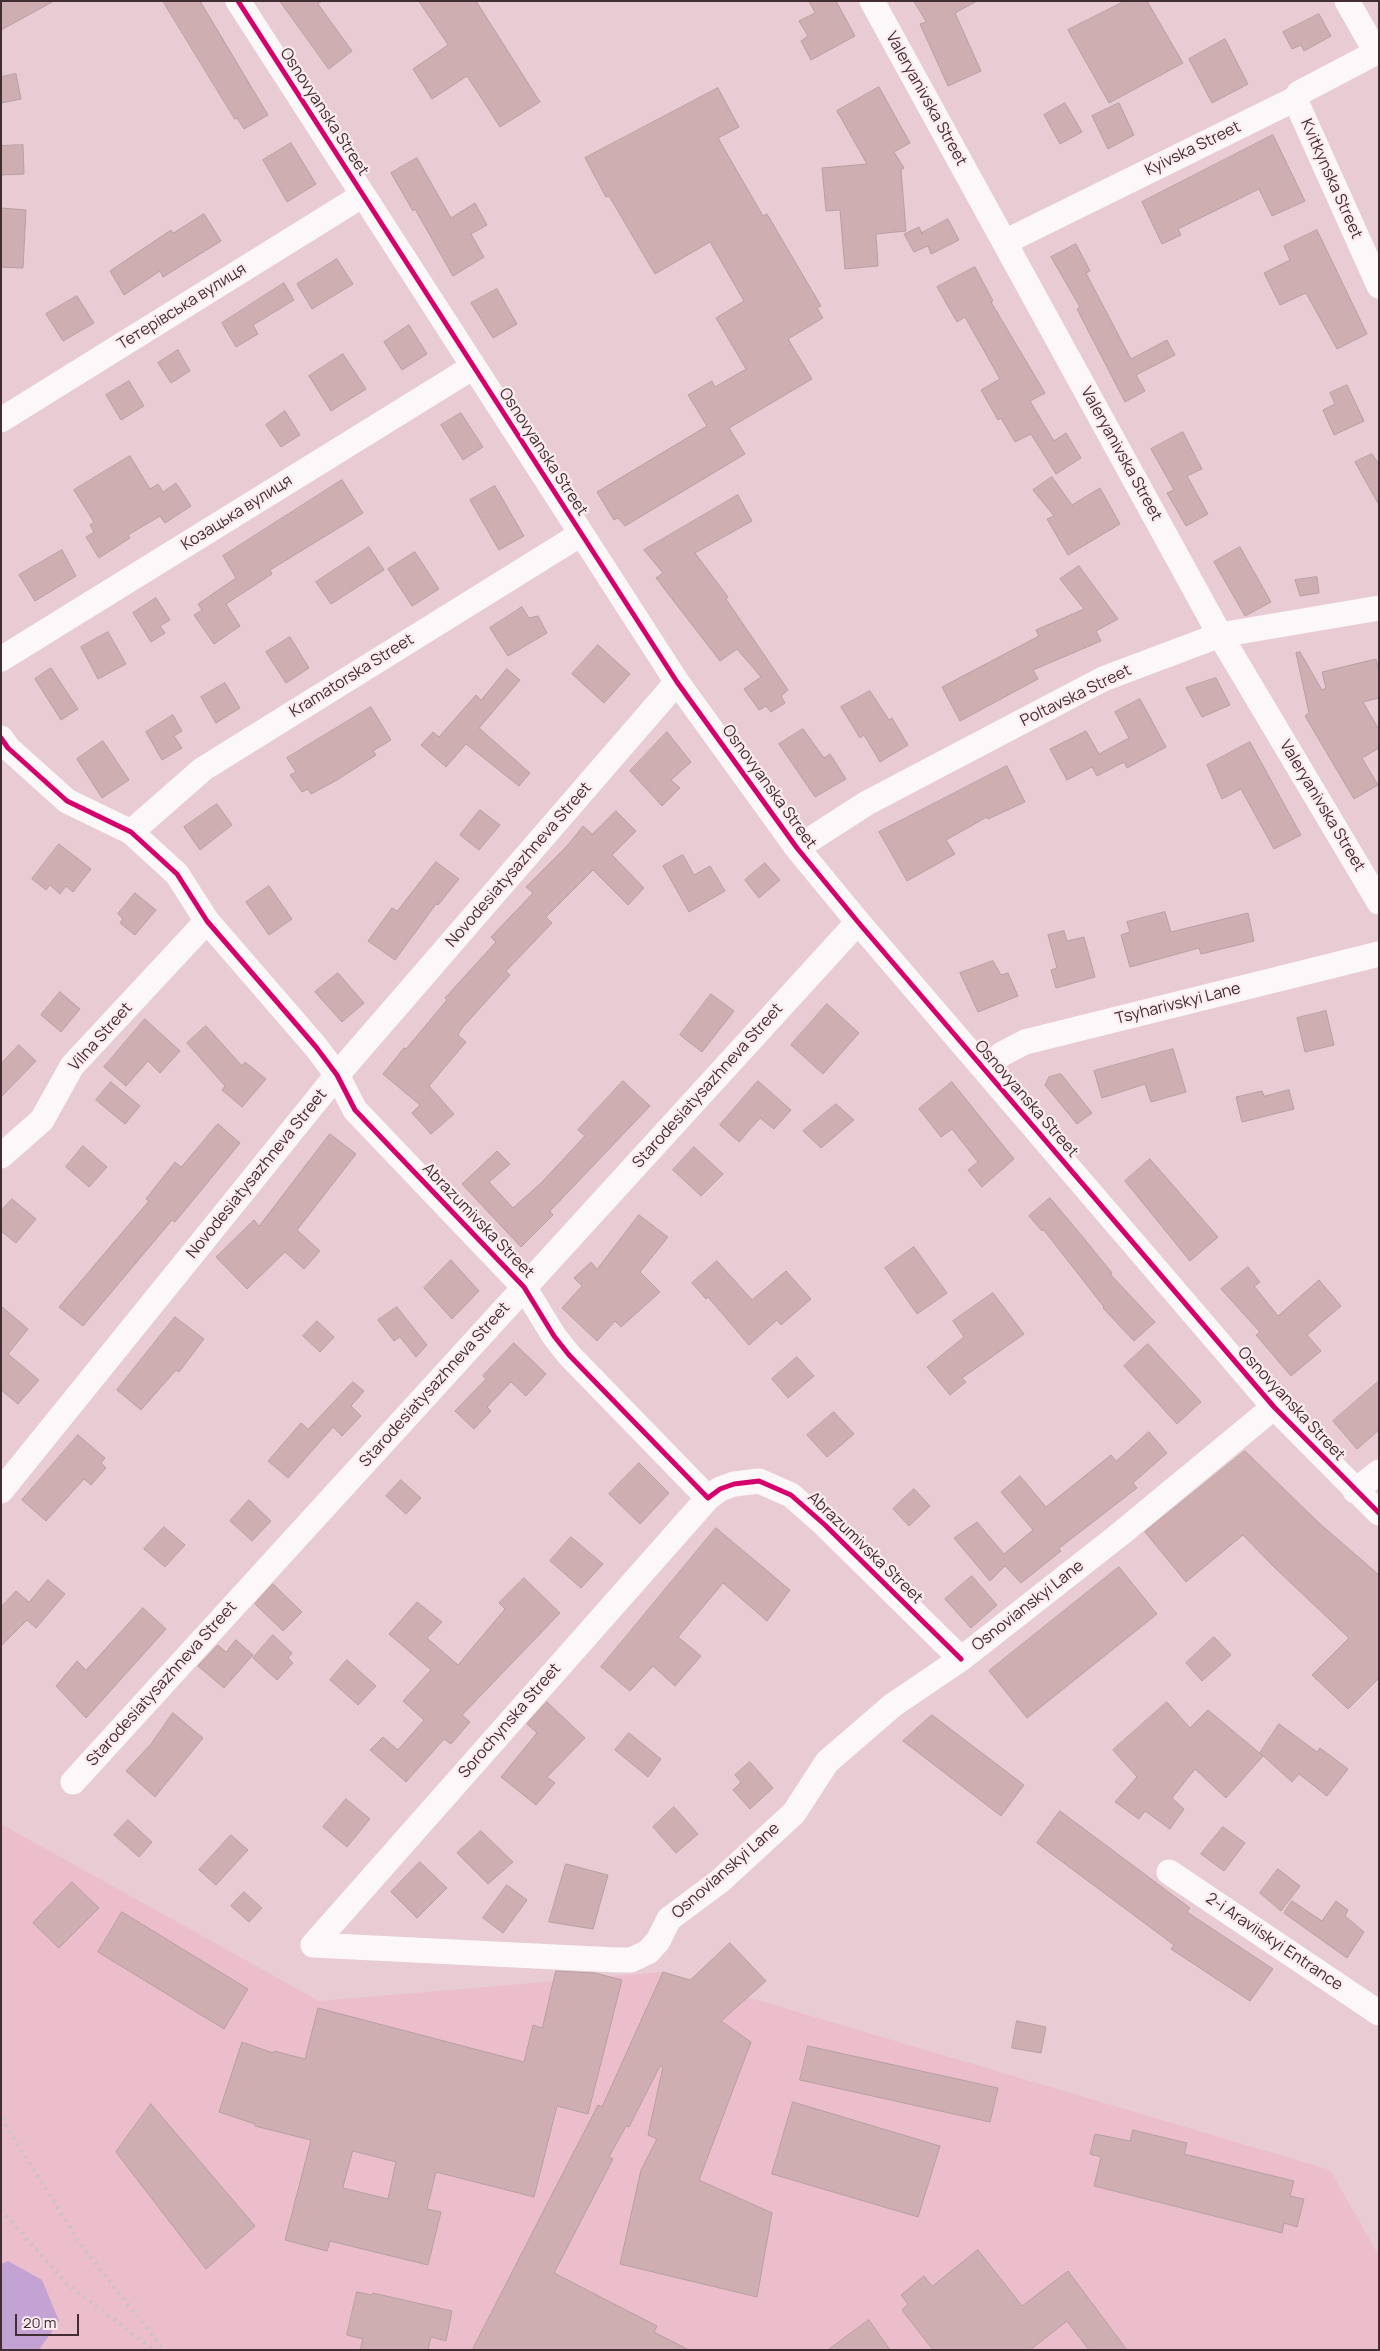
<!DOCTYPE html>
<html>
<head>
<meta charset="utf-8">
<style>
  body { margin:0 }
  #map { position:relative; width:1380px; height:2351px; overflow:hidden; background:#e8cbd3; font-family:Manrope,sans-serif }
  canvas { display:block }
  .frame { position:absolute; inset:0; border:2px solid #422d33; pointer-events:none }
  .scale { position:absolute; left:15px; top:2314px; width:64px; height:22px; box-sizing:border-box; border:2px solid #422d33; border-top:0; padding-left:6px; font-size:15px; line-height:18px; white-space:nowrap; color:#422d33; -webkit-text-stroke:4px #fcecf0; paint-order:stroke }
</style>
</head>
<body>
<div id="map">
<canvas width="1380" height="2351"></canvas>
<div class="frame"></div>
<div class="scale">20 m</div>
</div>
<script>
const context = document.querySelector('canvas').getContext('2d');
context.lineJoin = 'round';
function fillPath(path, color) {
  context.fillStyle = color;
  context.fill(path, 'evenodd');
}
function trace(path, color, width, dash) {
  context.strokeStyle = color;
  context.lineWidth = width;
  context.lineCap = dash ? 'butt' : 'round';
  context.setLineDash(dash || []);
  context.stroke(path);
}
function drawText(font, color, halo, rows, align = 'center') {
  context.font = font + ' Manrope,sans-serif';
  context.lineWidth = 4.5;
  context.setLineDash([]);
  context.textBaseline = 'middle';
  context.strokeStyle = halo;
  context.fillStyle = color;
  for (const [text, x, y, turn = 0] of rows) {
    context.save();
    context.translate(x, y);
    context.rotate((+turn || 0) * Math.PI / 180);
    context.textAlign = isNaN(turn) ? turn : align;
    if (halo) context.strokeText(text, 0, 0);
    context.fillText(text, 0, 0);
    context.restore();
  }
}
const built = new Path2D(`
  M1,1824L319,2001L663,1972L1330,2170L1379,2256V2350H1Z`);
const forest = new Path2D(`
  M8,2261L42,2280L59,2321L39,2350H1V2264Z`);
const building = new Path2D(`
  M1,1H54L1,30Z
  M163,1H200L268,115L244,129L237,118L235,119Z
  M280,1H322L318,4L352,51L329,69Z
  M419,1H476L540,102L500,127L467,76L432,99L413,69L448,45Z
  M809,1H836L855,36L811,60L801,41L808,36L799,21L815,13Z
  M914,1H977L955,13L981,71L948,86L920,24L926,22Z
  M1125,1H1147L1183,63L1109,103L1068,30Z
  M1319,14L1331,36L1304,51L1301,45L1292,49L1283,32Z
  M1225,39L1248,84L1212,103L1189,59Z
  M16,74L21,99L1,103V77Z
  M879,87L910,143L894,152L904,168L901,170L906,231L876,234L878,266L845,269L840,210L826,211L822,168L867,164L837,111Z
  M718,88L739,127L718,138L763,216L767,214L821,306L817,308L823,318L788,339L812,379L729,428L745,454L625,526L618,518L614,520L597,492L707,426L688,395L712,381L715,387L746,369L716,318L744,301L710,242L655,274L609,196L606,197L585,158Z
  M1065,103L1082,132L1060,144L1044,115Z
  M1119,103L1134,135L1108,149L1092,116Z
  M1273,135L1305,201L1272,216L1259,189L1178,229L1181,235L1162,244L1142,202Z
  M291,143L316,184L287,202L263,160Z
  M23,145L24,174L1,175V146Z
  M417,158L451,218L475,203L487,225L471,234L484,257L453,276L415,209L413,211L391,173Z
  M1,208L26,210L23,268L1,267Z
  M204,214L221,241L163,277L160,271L124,295L110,271L171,230L173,233Z
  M948,219L959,240L931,254L928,246L914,252L904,234L919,227L923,235L922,233Z
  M1317,230L1367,334L1337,349L1306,293L1280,305L1264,273L1290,260L1284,246Z
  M1076,244L1090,271L1086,273L1131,359L1167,340L1175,355L1136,375L1145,391L1125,402L1077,309L1080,307L1051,257Z
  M337,259L353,284L312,309L297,284Z
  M975,267L993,301L991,302L1045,393L1030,401L1054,441L1066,433L1081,458L1056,474L1031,434L1015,442L1001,418L998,420L981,390L1000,379L965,317L957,322L937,287Z
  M284,283L294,300L253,325L258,334L236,347L222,323Z
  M497,289L517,324L493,338L471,303Z
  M77,296L94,323L63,341L46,314Z
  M409,325L427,354L402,370L384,342Z
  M178,350L190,371L171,383L158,363Z
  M343,354L366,389L331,411L309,376Z
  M129,381L144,406L121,420L106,395Z
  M1347,385L1364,421L1334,435L1323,410L1335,404L1330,393Z
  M285,411L300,435L281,447L266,425Z
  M461,413L483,447L463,460L441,425Z
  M1183,432L1202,469L1187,476L1208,514L1186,526L1167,493L1174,490L1151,449Z
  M1372,454L1379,464V505L1355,462Z
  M130,456L150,489L158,484L163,492L176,483L191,506L165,523L160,516L128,535L130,538L99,558L86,537L94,532L90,525L94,522L74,490Z
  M1052,477L1072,505L1100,488L1120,524L1068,555L1047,519L1054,516L1033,490Z
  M342,480L363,513L270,570L272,574L226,604L240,626L214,644L194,615L202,610L198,604L236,578L223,556Z
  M495,486L524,536L499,550L470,500Z
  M738,495L752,521L695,553L728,597L726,599L788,690L781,696L785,703L771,712L766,706L759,710L744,689L761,677L737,649L720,661L656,578L663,573L644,550Z
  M369,547L384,570L331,604L316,582Z
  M1240,547L1271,602L1245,616L1214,562Z
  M62,550L76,576L35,601L19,575Z
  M415,552L439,589L412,606L388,569Z
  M1079,566L1118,619L1096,631L1101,641L1033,670L1038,679L960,721L942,687L1039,636L1036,630L1084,609L1060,579Z
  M1317,577L1319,593L1300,596L1295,580Z
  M156,598L170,620L160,626L165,633L151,642L133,613Z
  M522,607L529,618L538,616L547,633L508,656L490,628Z
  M108,632L126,664L98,679L81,647Z
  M290,637L309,668L286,683L266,652Z
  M598,645L630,674L604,703L572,674Z
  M1300,652L1322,690L1326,688L1322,672L1376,659L1379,672V698L1363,702L1379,730V748L1362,758L1378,785L1354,799L1305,716L1309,713L1296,653Z
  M51,668L78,709L61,720L35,679Z
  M507,669L520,680L479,728L530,773L519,786L466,744L446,767L421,745L433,732L439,737L476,695L481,700Z
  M1216,678L1230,705L1202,717L1186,688Z
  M225,683L240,708L216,723L201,697Z
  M870,691L889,720L892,718L908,745L880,762L864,735L860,738L841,707Z
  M1140,699L1166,747L1127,768L1124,762L1097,776L1092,767L1067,780L1050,749L1086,731L1099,754L1129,738L1115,712Z
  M371,707L391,740L373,751L376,755L337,780L311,794L308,789L302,792L290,775L296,772L287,758Z
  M173,715L182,731L174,736L182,748L162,760L146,732Z
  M803,729L824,758L830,754L846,779L815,797L779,744Z
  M667,732L691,762L671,780L680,788L662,806L630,771Z
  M103,741L129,780L102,798L77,759Z
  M1250,742L1301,835L1274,849L1241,789L1222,799L1207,765Z
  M1007,766L1025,802L988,819L987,817L946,840L955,854L907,881L879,832Z
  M217,804L232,825L200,850L184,827Z
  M480,810L500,825L479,850L460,835Z
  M616,811L636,831L612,855L644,888L628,905L593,870L546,917L552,923L506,971L510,975L462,1028L458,1035L466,1042L429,1086L454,1114L431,1134L412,1113L420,1105L383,1074L404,1048L406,1049L447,1000L445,998L496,942L491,937L533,893L526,887L568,845L583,826L592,834Z
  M59,844L91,869L73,892L66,886L60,894L50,885L46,890L32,879Z
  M683,855L694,875L710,866L725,891L689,912L663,866Z
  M436,862L459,879L438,905L436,904L395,960L368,941L392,908L397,911Z
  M765,863L780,880L759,898L745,880Z
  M269,886L292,919L269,935L246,902Z
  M135,893L156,910L135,935L120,923L123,919L118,914Z
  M1165,912L1171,932L1248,913L1254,941L1201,954L1199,948L1130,967L1121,935L1130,932L1127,922Z
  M1064,931L1067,941L1084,937L1095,977L1056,988L1051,970L1057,968L1048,935Z
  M993,961L1001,975L1008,973L1018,996L978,1012L960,973Z
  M338,973L364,1003L342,1022L315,992Z
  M60,992L80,1009L61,1032L41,1015Z
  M711,994L734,1011L702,1052L680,1035Z
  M827,1004L859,1033L823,1074L791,1045Z
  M1326,1011L1334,1045L1305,1052L1297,1018Z
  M145,1019L180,1051L160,1073L148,1061L126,1086L104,1067Z
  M206,1026L242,1066L245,1062L266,1079L242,1107L222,1090L225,1086L187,1043Z
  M19,1045L36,1061L1,1097V1064Z
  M1173,1049L1186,1092L1151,1102L1145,1084L1102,1098L1094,1071Z
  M1061,1074L1092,1113L1077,1124L1045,1085L1049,1077Z
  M623,1081L650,1106L550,1211L553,1215L521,1247L462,1184L497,1151L510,1164L489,1182L513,1208L541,1183L585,1136L578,1130Z
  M758,1081L791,1110L774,1129L760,1118L739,1142L720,1125Z
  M111,1082L140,1106L125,1124L96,1100Z
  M952,1082L1014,1159L982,1187L968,1170L978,1162L952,1129L941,1137L919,1109Z
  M1289,1090L1294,1109L1242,1122L1236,1097L1262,1091L1264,1096Z
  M836,1104L854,1120L821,1148L803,1131Z
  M218,1124L240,1143L175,1222L172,1220L83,1326L59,1307L149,1201L146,1199L175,1162L181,1167Z
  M330,1134L356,1154L297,1230L320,1251L304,1269L285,1252L247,1289L216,1257L254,1220L259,1226Z
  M83,1146L107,1167L89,1187L66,1167Z
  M694,1147L723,1174L701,1196L673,1170Z
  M1150,1159L1218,1237L1190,1261L1125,1181Z
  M1050,1198L1082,1236L1112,1273L1110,1274L1155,1322L1134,1341L1103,1308L1104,1307L1043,1229L1042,1231L1029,1216Z
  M12,1199L36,1219L16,1243L1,1231V1211Z
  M639,1215L668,1237L640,1272L660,1292L621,1327L615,1321L597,1341L562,1308L582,1286L574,1278L591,1262L597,1269Z
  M914,1247L947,1293L917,1314L885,1268Z
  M451,1260L479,1291L452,1319L424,1288Z
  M717,1261L752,1300L786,1271L811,1299L781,1325L777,1320L749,1345L708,1297L706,1299L692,1283Z
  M1248,1267L1260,1282L1254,1286L1278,1316L1319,1280L1341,1306L1307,1335L1321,1351L1291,1376L1256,1335L1260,1332L1221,1289Z
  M993,1293L1024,1334L962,1378L966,1382L950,1395L927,1367L964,1337L953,1321Z
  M1,1306L28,1329L8,1354L39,1380L18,1404L1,1390Z
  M397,1307L427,1345L416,1357L400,1337L394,1341L378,1320Z
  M175,1317L204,1339L179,1372L176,1370L141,1410L117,1390Z
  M317,1321L334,1337L320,1352L303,1336Z
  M514,1343L546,1374L526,1396L511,1382L487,1407L491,1411L474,1429L455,1411L486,1379L483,1376Z
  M1148,1344L1201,1402L1177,1424L1124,1366Z
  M797,1357L814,1376L788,1398L772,1379Z
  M1379,1381V1430L1357,1449L1333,1421Z
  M353,1382L364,1391L351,1406L361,1416L342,1436L333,1427L288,1478L268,1461L301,1423L308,1429Z
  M834,1412L854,1434L827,1457L807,1435Z
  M1149,1432L1167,1453L1133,1483L1137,1488L1058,1549L1061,1551L1021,1583L1005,1566L990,1581L954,1538L977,1522L1004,1554L1033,1530L1001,1492L1020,1476L1046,1507L1111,1455L1116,1461Z
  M78,1435L105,1458L101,1463L106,1468L91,1485L84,1479L46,1521L22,1500Z
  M1245,1451L1319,1523L1379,1575V1678L1348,1709L1312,1675L1349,1638L1273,1566L1243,1535L1186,1582L1145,1532Z
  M639,1463L669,1493L640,1524L609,1494Z
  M401,1480L421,1498L406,1514L386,1496Z
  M914,1489L930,1506L909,1526L893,1509Z
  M249,1500L271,1521L252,1541L230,1521Z
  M164,1527L185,1545L165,1567L144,1549Z
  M716,1528L790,1590L767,1621L723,1583L678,1637L701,1656L675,1686L653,1666L630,1691L601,1667Z
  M571,1537L603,1564L581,1588L550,1561Z
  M1119,1567L1157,1614L1027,1718L989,1671Z
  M972,1576L997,1605L971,1628L945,1599Z
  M524,1578L560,1613L462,1715L470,1722L451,1744L444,1739L406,1782L370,1750L383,1737L398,1750L424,1720L403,1701L431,1670L389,1634L417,1602L442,1622L427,1638L458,1665L505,1609L499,1603Z
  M48,1580L65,1594L36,1628L27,1620L1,1646V1607L16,1591L29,1602Z
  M273,1584L302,1612L283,1631L255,1604Z
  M143,1608L166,1629L86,1718L56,1686L77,1661L86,1670Z
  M273,1635L292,1653L288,1658L293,1663L277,1680L253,1658Z
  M1214,1637L1231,1655L1202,1681L1186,1663Z
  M236,1640L253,1655L224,1688L198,1666L218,1645L226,1652Z
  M347,1660L376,1686L358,1705L330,1680Z
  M547,1702L585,1738L547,1777L555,1783L536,1805L501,1777L537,1733L527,1724Z
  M1167,1702L1190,1728L1208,1710L1263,1756L1226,1798L1195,1769L1172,1798L1184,1809L1170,1829L1145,1811L1139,1819L1115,1802L1137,1777L1113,1750Z
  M173,1713L203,1738L155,1797L126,1771L151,1744Z
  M932,1715L1024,1785L1001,1816L903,1741Z
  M1279,1724L1317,1752L1320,1748L1348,1769L1327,1796L1299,1774L1292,1782L1260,1753Z
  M629,1733L661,1759L648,1777L615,1750Z
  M750,1762L773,1788L750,1809L733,1790L741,1782L735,1775Z
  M346,1799L370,1819L347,1847L323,1827Z
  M674,1807L698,1834L676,1853L653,1827Z
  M1060,1811L1190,1908L1187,1912L1273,1969L1250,2001L1171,1949L1174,1945L1037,1843Z
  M128,1820L152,1842L139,1857L114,1835Z
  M1223,1827L1245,1843L1224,1871L1201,1854Z
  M481,1831L513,1862L488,1884L457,1853Z
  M231,1835L248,1850L216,1885L199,1870Z
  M420,1862L447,1888L417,1918L391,1892Z
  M566,1864L608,1875L593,1929L549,1922Z
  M1278,1869L1300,1886L1281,1911L1260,1893Z
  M72,1882L99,1908L59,1948L33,1923Z
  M507,1885L527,1900L503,1933L483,1918Z
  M244,1892L262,1908L249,1922L231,1906Z
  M1292,1901L1322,1921L1336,1901L1348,1910L1345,1916L1364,1932L1347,1958L1284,1913Z
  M122,1912L248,1989L224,2029L98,1952Z
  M730,1943L766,1981L721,2021L751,2042L699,2180L772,2213L757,2297L620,2264L641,2170L657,2139L648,2135L663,2067L660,2066L629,2127L626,2126L609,2157L613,2159L554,2273L657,2326L654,2332L689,2350H472L598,2105L602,2107L663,1972L690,1980Z
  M556,1971L595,1973L622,1980L588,2114L557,2106L534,2197L436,2172L427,2209L441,2212L428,2265L330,2241L327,2251L285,2240L311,2140L255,2126V2124L219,2112L242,2042L273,2053L274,2051L305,2059L318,2008L524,2062L533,2025L542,2028ZM353,2151L396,2162L388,2199L343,2188Z
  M1017,2021L1046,2027L1041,2053L1012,2048Z
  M808,2046L998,2088L990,2122L800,2080Z
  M793,2102L940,2146L918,2217L772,2174Z
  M151,2104L255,2226L206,2269L116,2152Z
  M1133,2130L1187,2143L1184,2154L1294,2181L1290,2196L1304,2199L1297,2227L1284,2223L1282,2233L1094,2186L1101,2157L1090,2154L1095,2134L1130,2141Z
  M978,2250L1022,2306L1068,2271L1127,2350H1089L1067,2321L1030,2350H933L902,2310L908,2304L901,2295L924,2276L932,2286Z
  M357,2292L372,2295L373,2293L452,2311L446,2341L431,2337L428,2350H360L363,2339L347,2335Z
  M869,2320L890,2350H828Z`);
const minor = new Path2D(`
  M238,1L677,682L797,848L858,922L1274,1407L1379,1513
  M872,1L1220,635L1379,902
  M1347,1L1376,52
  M1295,99L1379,286
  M1005,242L1295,99L1299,93L1379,51
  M1,420L363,195
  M1,659L473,367
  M1,738L8,748L67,801L131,832L177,874L207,921L316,1047L337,1075L355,1110L524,1287L554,1336L569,1355L708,1498L720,1489L734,1484L759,1481L791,1495L825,1525L961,1659
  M131,832L203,769L581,534
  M797,848L867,803L1103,679L1220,635L1379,608
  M984,1069L1002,1054L1025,1042L1379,954
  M1,1156L42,1120L72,1066L207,921
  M1,1491L337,1075L677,682
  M1355,1491L1379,1472
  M73,1782L858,922
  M1169,1872L1379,2013
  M313,1945L616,1960H631L648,1952L658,1941L669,1919L720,1881L794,1813L827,1762L893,1705L961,1659L1119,1535L1274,1407
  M313,1945L708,1498`);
const rail = new Path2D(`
  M1,2118L81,2245L164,2350
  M1,2210L67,2284L154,2350`);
const cycleway = new Path2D(`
  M238,1L677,682L797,848L858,922L1274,1407L1379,1513
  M1,738L8,748L67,801L131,832L177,874L207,921L316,1047L337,1075L355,1110L524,1287L554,1336L569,1355L708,1498L720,1489L734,1484L759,1481L791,1495L825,1525L961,1659`);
const streetNames = [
  ["Valeryanivska Street",926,99,61],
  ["Osnovyanska Street",324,112,57],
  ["Kyivska Street",1193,149,-26],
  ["Kvitkynska Street",1331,179,66],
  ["Тетерівська вулиця",182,307,-32],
  ["Osnovyanska Street",543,452,57],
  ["Valeryanivska Street",1121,454,61],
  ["Козацька вулиця",237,513,-32],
  ["Kramatorska Street",352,676,-32],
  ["Poltavska Street",1076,696,-26],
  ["Osnovyanska Street",769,787,54],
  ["Valeryanivska Street",1322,806,59],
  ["Novodesiatysazhneva Street",519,865,-49],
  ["Tsyharivskyi Lane",1178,1004,-14],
  ["Vilna Street",101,1037,-48],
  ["Starodesiatysazhneva Street",708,1086,-48],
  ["Osnovyanska Street",1026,1099,49],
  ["Novodesiatysazhneva Street",257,1174,-51],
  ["Abrazumivska Street",478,1221,46],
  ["Starodesiatysazhneva Street",435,1385,-48],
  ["Osnovyanska Street",1291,1404,47],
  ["Abrazumivska Street",865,1548,44],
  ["Osnovianskyi Lane",1028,1606,-38],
  ["Starodesiatysazhneva Street",162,1684,-48],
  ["Sorochynska Street",510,1721,-49],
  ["Osnovianskyi Lane",726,1871,-41],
  ["2-i Araviiskyi Entrance",1274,1942,34]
];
fillPath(built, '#ecbecb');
fillPath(forest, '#c2a3d4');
fillPath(building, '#ceaeb1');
trace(building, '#b6a0a3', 1);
trace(minor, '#fcf7f8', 25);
trace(rail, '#cbc3c5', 4, [2.5, 5]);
trace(cycleway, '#d6006c', 5);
drawText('16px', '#422d33', '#fcecf0', streetNames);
</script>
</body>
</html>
